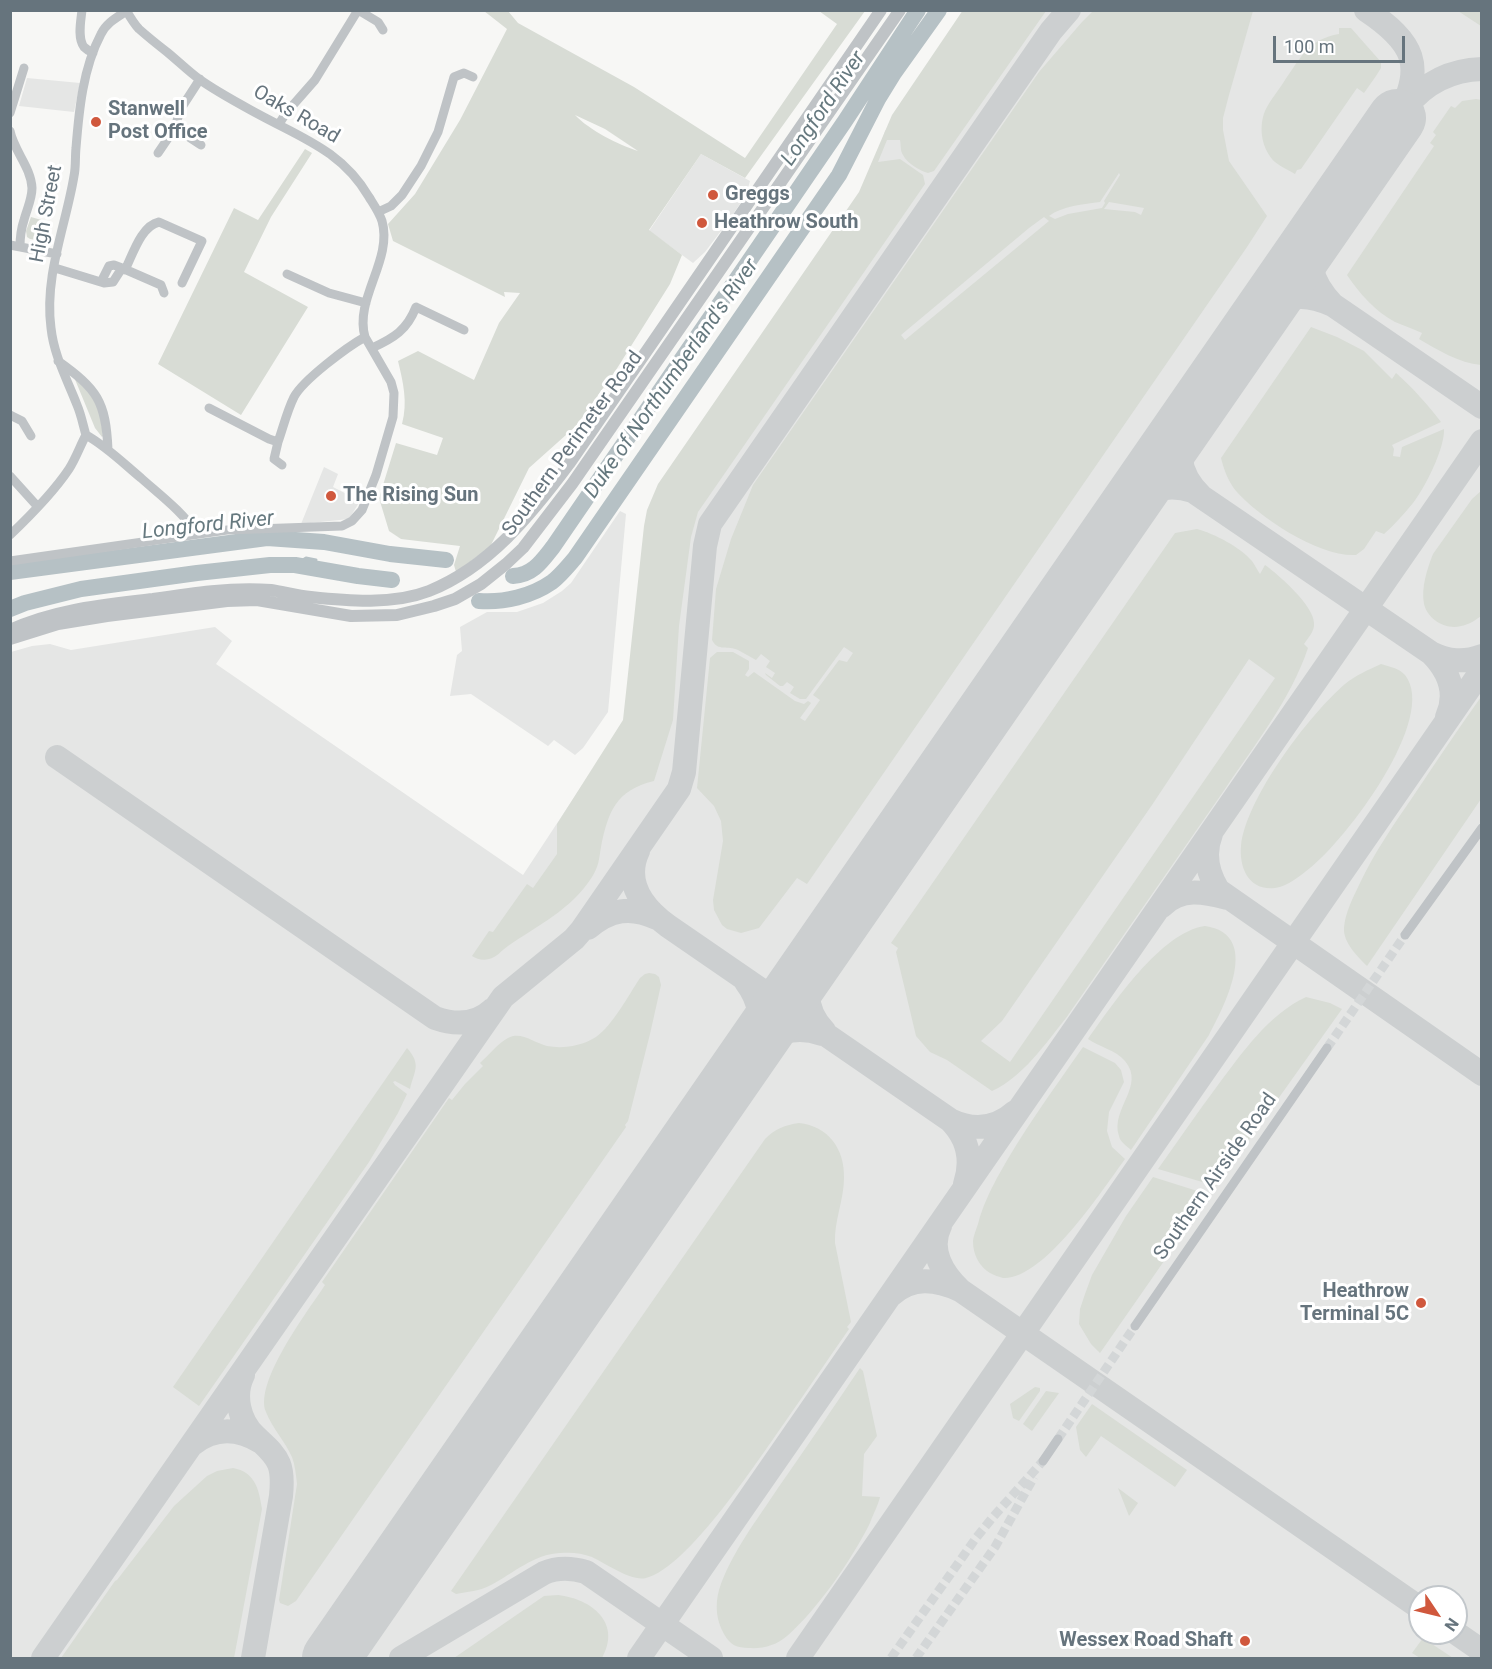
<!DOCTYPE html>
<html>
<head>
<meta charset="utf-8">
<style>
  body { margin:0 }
  #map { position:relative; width:1492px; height:1669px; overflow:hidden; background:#f7f7f5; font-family:Roboto,sans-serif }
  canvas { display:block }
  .frame { position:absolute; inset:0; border:12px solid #66747d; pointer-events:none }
  .north { position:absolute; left:1408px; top:1585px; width:60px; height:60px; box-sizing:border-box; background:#fff; border:2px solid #c2c7cb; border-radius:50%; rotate:125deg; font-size:16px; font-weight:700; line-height:24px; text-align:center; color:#66747d }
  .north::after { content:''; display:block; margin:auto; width:21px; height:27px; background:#d0583d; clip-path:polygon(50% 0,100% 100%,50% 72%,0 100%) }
  .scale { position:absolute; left:1273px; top:36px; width:132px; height:27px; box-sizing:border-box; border:3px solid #66747d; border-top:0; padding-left:8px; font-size:18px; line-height:21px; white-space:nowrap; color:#66747d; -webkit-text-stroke:4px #fff; paint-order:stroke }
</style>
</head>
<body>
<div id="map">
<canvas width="1492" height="1669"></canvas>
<div class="frame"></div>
<div class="north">N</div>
<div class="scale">100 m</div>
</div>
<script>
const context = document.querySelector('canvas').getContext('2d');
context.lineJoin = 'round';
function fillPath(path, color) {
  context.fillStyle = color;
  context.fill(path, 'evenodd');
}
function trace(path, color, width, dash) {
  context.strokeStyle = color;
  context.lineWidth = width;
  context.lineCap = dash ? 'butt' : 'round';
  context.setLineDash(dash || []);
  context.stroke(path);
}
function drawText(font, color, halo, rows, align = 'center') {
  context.font = font + ' Roboto,sans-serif';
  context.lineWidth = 6;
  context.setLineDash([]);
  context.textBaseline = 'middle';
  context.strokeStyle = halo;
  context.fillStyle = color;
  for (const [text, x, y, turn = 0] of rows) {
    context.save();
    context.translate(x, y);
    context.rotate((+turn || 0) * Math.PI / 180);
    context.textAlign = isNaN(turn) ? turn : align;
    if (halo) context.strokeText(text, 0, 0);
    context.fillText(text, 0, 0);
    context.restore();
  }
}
const built = new Path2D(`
  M970,11H1481V1658H11V652L32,646L50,644L71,650L215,627L232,641L216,664L523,875L625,720L640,602L877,173L873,166L885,131ZM1420,1597H1456V1633H1420Z
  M27,78L80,83L74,112L19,106Z
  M701,154L750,181L746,195L727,223L705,252L693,263L649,231Z
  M324,467L338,474L333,487L360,501L349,519L301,524Z
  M620,511L626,514L608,712L583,748L575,755L554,740L548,746L471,694L450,696L457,655L462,651L460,627L487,612H517L543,603L562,591L571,583Z`);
const green = new Path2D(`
  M963,10L1046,11L934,171L928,173C920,171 907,163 903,155C900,151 901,144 900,140H887L878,162L900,159L923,175L925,184L698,512L691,537L679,626L673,720L654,781C616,790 608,812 601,847C599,859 599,866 592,877C572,909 537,926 508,946C502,950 496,958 489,959C483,961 477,959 472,956L489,931L493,932L527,884L533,888L557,854V824L623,720L644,526L647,510L658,484L859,192L892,115Z
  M1094,10L1253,11L1229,95L1223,118V130L1229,161L1267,216L1247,247L807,884L797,878L759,928L741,933L727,929L722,925L714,910L713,900L723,841L721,821L714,806L697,788L710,658L717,652H733L749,661V669L745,675L748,677L754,672L795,701L804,704L808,701L811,703L800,718L805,721L820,700L813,695L839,660L847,662L853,653L844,647L806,699H800L790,693L794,687L787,682L783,686H780L766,675L765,673L772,678L775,673L766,667L770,661L761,654L756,660C750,657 744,653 738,650C728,645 718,652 712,640L716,589L731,539L753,485L1039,72L1082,22ZM1119,173L1120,175L1104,201L1105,203L1102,208L1068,214L1055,219L1049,216C1062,206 1084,204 1100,202ZM1109,202L1144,208L1141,215L1135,212L1104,209ZM1044,217L1049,221L905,340L901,335L1029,228Z
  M484,11H508L518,23L634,87L745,158L837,24L819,11H865L745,178L701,154L649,230L682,255L670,284L616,370L576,426L529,468L490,547L456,572L454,565L460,546L401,539L389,531L379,498L396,443L437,455L443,438L402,424C408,402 403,382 398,361L418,351L474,380L499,323L520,293L504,292L505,297L393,241L388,224L415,194L460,120L507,29ZM575,115L605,129L638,151C619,145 589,130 575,115Z
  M1458,11H1481V26Z
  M1339,28H1351L1381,62V68L1376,76L1364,93L1357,88L1301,169L1297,170L1295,174C1289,170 1281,167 1275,162C1262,150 1258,128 1265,111C1270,100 1279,90 1285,80C1301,57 1309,39 1339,34Z
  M1476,99L1482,100L1481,365C1459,363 1438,350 1419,339L1422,333C1414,329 1404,326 1395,322C1376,312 1359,293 1347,275L1434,146L1430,143L1436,135L1433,132L1451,106L1455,108L1462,101Z
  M305,149L312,153L271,217L244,272L308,307L241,415L158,364L234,208L258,220Z
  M31,217L52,223L48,239L45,241L30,239L27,237L26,231Z
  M1311,327L1337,337L1364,351L1392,379L1396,373C1413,388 1427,404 1441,422L1392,445L1394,449L1393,456L1400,457L1402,447L1444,429C1445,448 1425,488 1413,503C1404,514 1394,525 1384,534L1376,531L1364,549L1356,555C1319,557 1260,518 1236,491C1228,481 1224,470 1221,458Z
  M74,377L95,399L100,412L103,436L102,437L95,428Z
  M1481,491V616C1476,620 1468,625 1461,626C1446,630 1428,620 1424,604C1421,588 1427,569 1433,554L1472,499Z
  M1197,529C1215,534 1240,547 1252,561C1255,565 1257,570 1260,574L1265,565C1279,575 1314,606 1314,623C1315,631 1308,638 1304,644L1308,648C1291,699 1255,744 1225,789C1172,865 1119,942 1066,1018C1045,1044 1023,1077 992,1091L947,1060L930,1052L916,1036L896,952L898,948L891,943L1175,533ZM1249,659L1275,678L1010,1062L981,1041L1002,1021L1152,805Z
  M1381,664C1390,667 1399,668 1405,675C1439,718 1345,841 1310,868C1300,876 1288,886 1275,888C1249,891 1239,868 1241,846C1246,798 1309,715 1345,684C1356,675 1368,670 1381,664Z
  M1481,697V799L1367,966C1357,956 1343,942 1344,928C1345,913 1353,898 1359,885C1374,853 1394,824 1414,795C1436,762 1458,729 1481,697Z
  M1205,926C1262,934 1225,1005 1209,1035L1131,1150C1127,1146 1120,1142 1119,1136C1110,1109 1146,1086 1125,1061C1116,1050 1099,1047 1088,1039C1113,1004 1161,932 1205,926Z
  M649,973L655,974L659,977L661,985L650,1034L628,1121L625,1125L626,1127L296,1601L288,1606L280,1603L279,1600L297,1484C296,1475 295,1465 292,1457C285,1441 272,1428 266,1412C254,1382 308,1311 325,1285L322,1282L449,1098L452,1100L465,1084L483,1066L480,1063C489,1055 498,1043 508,1038C521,1031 534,1043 547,1046C563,1049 582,1046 596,1037C613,1025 628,996 640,978L645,974Z
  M1306,997L1330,1003L1342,1009L1216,1186L1158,1169C1178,1141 1197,1113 1218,1085C1243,1052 1268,1015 1306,997Z
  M1083,1047L1115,1063L1121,1070L1124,1082L1109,1112L1107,1131L1112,1147L1125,1159C1103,1189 1044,1280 1003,1278C999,1277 994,1275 990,1273C980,1267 973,1255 973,1242C973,1237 976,1230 978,1224C982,1208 989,1193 997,1178C1022,1132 1053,1090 1083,1047Z
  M407,1048C422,1065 414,1071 410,1089L395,1081L393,1082L395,1085L407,1094L398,1113L369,1162L199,1406L173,1387Z
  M799,1123C828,1126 845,1149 844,1178C844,1200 834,1221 835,1243L851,1322L847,1327L849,1329C828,1359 808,1389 787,1419C761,1456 688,1568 646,1578C632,1582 605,1563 592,1557C582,1553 571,1552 560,1553C534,1554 514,1573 491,1585C480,1591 467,1592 456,1594L451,1591L765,1139C775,1129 785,1125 799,1123Z
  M1153,1177L1210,1195L1100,1353L1091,1344L1079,1324L1080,1309L1085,1294L1092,1275L1126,1216Z
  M860,1368L863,1371L877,1436L864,1454L862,1496L880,1497C878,1506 873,1514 870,1523C852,1559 818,1609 787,1636C777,1645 763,1649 749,1648C737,1648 730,1645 724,1634C716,1620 715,1605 719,1590C731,1553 757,1520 778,1488C806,1448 833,1408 860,1368Z
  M1035,1387L1040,1388V1391L1019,1421L1013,1418L1010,1404Z
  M1046,1391L1059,1393L1032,1431L1023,1424Z
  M1092,1404L1187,1470L1175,1487L1101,1436L1086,1457L1080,1450L1076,1427Z
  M233,1468C255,1472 259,1489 262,1509L234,1658H61L115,1581L117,1580L174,1506L207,1476L217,1471Z
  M1118,1488L1138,1503L1129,1516Z
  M558,1595C592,1599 622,1623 602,1658H454L544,1596Z
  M1423,1638L1453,1658H1420L1412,1653Z`);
const stream = new Path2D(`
  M295,565L306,558L316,560`);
const river = new Path2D(`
  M10,572L267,538L324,542L390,554L446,560
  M513,576C533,575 542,561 553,547L845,121L918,10
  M479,601C504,603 532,596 552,582C561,575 568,566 575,558L839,175L878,99L894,73L939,10
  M10,609L25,603L81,589L197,573L270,565H295L358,576L392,580`);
const taxiway = new Path2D(`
  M1366,10C1414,42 1426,66 1397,118
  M1406,107C1425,83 1451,70 1482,69
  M1320,230C1305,260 1310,281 1333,305
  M1259,317C1284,295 1302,291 1333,305L1482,407
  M1188,420C1176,449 1177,472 1200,495
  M1103,544C1127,511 1145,476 1193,491L1431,653C1449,671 1458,693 1447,717
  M1431,653C1448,661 1463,663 1482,656
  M57,757L435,1018C455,1025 476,1025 492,1010
  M1211,834C1203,854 1207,872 1218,890L1482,1074
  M638,851C623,883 643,908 668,926L950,1120C973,1131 996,1129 1015,1112
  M1162,906C1181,887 1204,892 1227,898
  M588,928C610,909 631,906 657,918
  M824,1031C788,992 820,956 843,923L841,922
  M751,1055C768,1033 795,1024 822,1034
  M726,1089C731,1074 746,1060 754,1045C766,1025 759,999 746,982
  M950,1120C968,1138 973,1160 965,1184
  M940,1226C928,1250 943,1274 960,1290
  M891,1295C912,1276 936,1279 960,1290L1420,1608
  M243,1375C233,1395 239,1421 255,1436C264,1445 274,1452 279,1464C283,1474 282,1486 281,1496L253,1658
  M193,1444C214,1427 238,1428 261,1442
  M1456,1633L1482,1651
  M43,1658L503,997L574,939L581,931L679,789L684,772L705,546L710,524L1051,31L1069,10
  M401,1658L544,1573C558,1567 572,1568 586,1572L711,1658
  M639,1658L1482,441
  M798,1658L1482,670`);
const runway = new Path2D(`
  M331,1658L1397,118`);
const minorTunnel = new Path2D(`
  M1327,1048L1405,935
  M1058,1439L1135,1326
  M891,1658L976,1538L993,1517L1043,1461
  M916,1658L995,1547L1034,1477`);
const minor = new Path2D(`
  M82,10C81,20 77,38 84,47C85,48 91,52 93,53
  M358,10L378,22L383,30
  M10,113L24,68
  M279,124L286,113L315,80L358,10
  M175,128L201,145
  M10,131C14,151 31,167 32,188C32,199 27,209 24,220C21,229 20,238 20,247
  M158,153L175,128L180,110L200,79
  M378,212L391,206L402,195L421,166L438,132L454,77L464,73L473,77
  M10,245L57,254
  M55,268L104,283L113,282L122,268L161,285L164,293
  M125,270C133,254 141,226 159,222L202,241L182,283
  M287,274L329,293L366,303
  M101,282L109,266L114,265L122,268
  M372,348C394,338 407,330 416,307L464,330
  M58,361C97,389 106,401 108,450
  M209,408L269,439L278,442C283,428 287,411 294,397C303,380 347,347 365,337
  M10,415L22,421L31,436
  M86,435C83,425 81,414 77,405C67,379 54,356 51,328C44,276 66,225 74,176C76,167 75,157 76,148C79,110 83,68 101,34C107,22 118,17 128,10
  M86,435C106,446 123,463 141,478C160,495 183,512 197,534
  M278,442L274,459L282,465
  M10,476L38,507
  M10,535C31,515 53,493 69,469C76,458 80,446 86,435
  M10,561L227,530L342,526L352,521L362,510L376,475L393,417L394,393L391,382L365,337C354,299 393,260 382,221C379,212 374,205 369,197C342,151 302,138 258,114C238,103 217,92 199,79C188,71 178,61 167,52C158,45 148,37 139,29C134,24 130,17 126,10
  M1405,935L1482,828
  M1135,1326L1327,1048
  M1043,1461L1058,1439`);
const tertiary = new Path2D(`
  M10,630C55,609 104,605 153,599C192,593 231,587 271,590C284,592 298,596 311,597C349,601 393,605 429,591C489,567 531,515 569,464L881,10
  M10,639L58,624L107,616L227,601L257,600L351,616L397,615L434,606L455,599L481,584L506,564L523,548L572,484L900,10`);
const markers = [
  [96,122,6,"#d0583d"],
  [713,195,6,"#d0583d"],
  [702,223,6,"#d0583d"],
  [331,496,6,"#d0583d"],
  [1421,1303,6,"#d0583d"],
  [1245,1641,6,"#d0583d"]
];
const poiNames = [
  ["Stanwell",108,110],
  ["Post Office",108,133],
  ["Greggs",725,195],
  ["Heathrow South",714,223],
  ["The Rising Sun",343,496],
  ["Heathrow",1409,1292,"right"],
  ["Terminal 5C",1409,1315,"right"],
  ["Wessex Road Shaft",1233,1641,"right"]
];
const streetNames = [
  ["Oaks Road",296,115,30],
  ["High Street",47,214,-79],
  ["Southern Perimeter Road",573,444,-54],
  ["Southern Airside Road",1216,1177,-55]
];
const waterNames = [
  ["Longford River",824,109,-56],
  ["Duke of Northumberland's River",672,379,-55],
  ["Longford River",208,526,-6]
];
fillPath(built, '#e5e6e5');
fillPath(green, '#d8dcd5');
trace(stream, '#b6c1c5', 3);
trace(river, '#b6c1c5', 16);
trace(taxiway, '#cccfd0', 24);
trace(runway, '#cccfd0', 58);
trace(minorTunnel, '#d3d6d7', 9, [9, 4.5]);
trace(minor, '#bfc3c6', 9);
trace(tertiary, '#bfc3c6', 12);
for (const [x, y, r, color] of markers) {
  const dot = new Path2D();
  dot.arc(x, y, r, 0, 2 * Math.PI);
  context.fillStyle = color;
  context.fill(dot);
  trace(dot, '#fff', 2);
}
drawText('bold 20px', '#66747d', '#fff', poiNames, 'left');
drawText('20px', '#66747d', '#fff', streetNames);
drawText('italic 21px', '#66797f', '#fff', waterNames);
</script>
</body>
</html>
